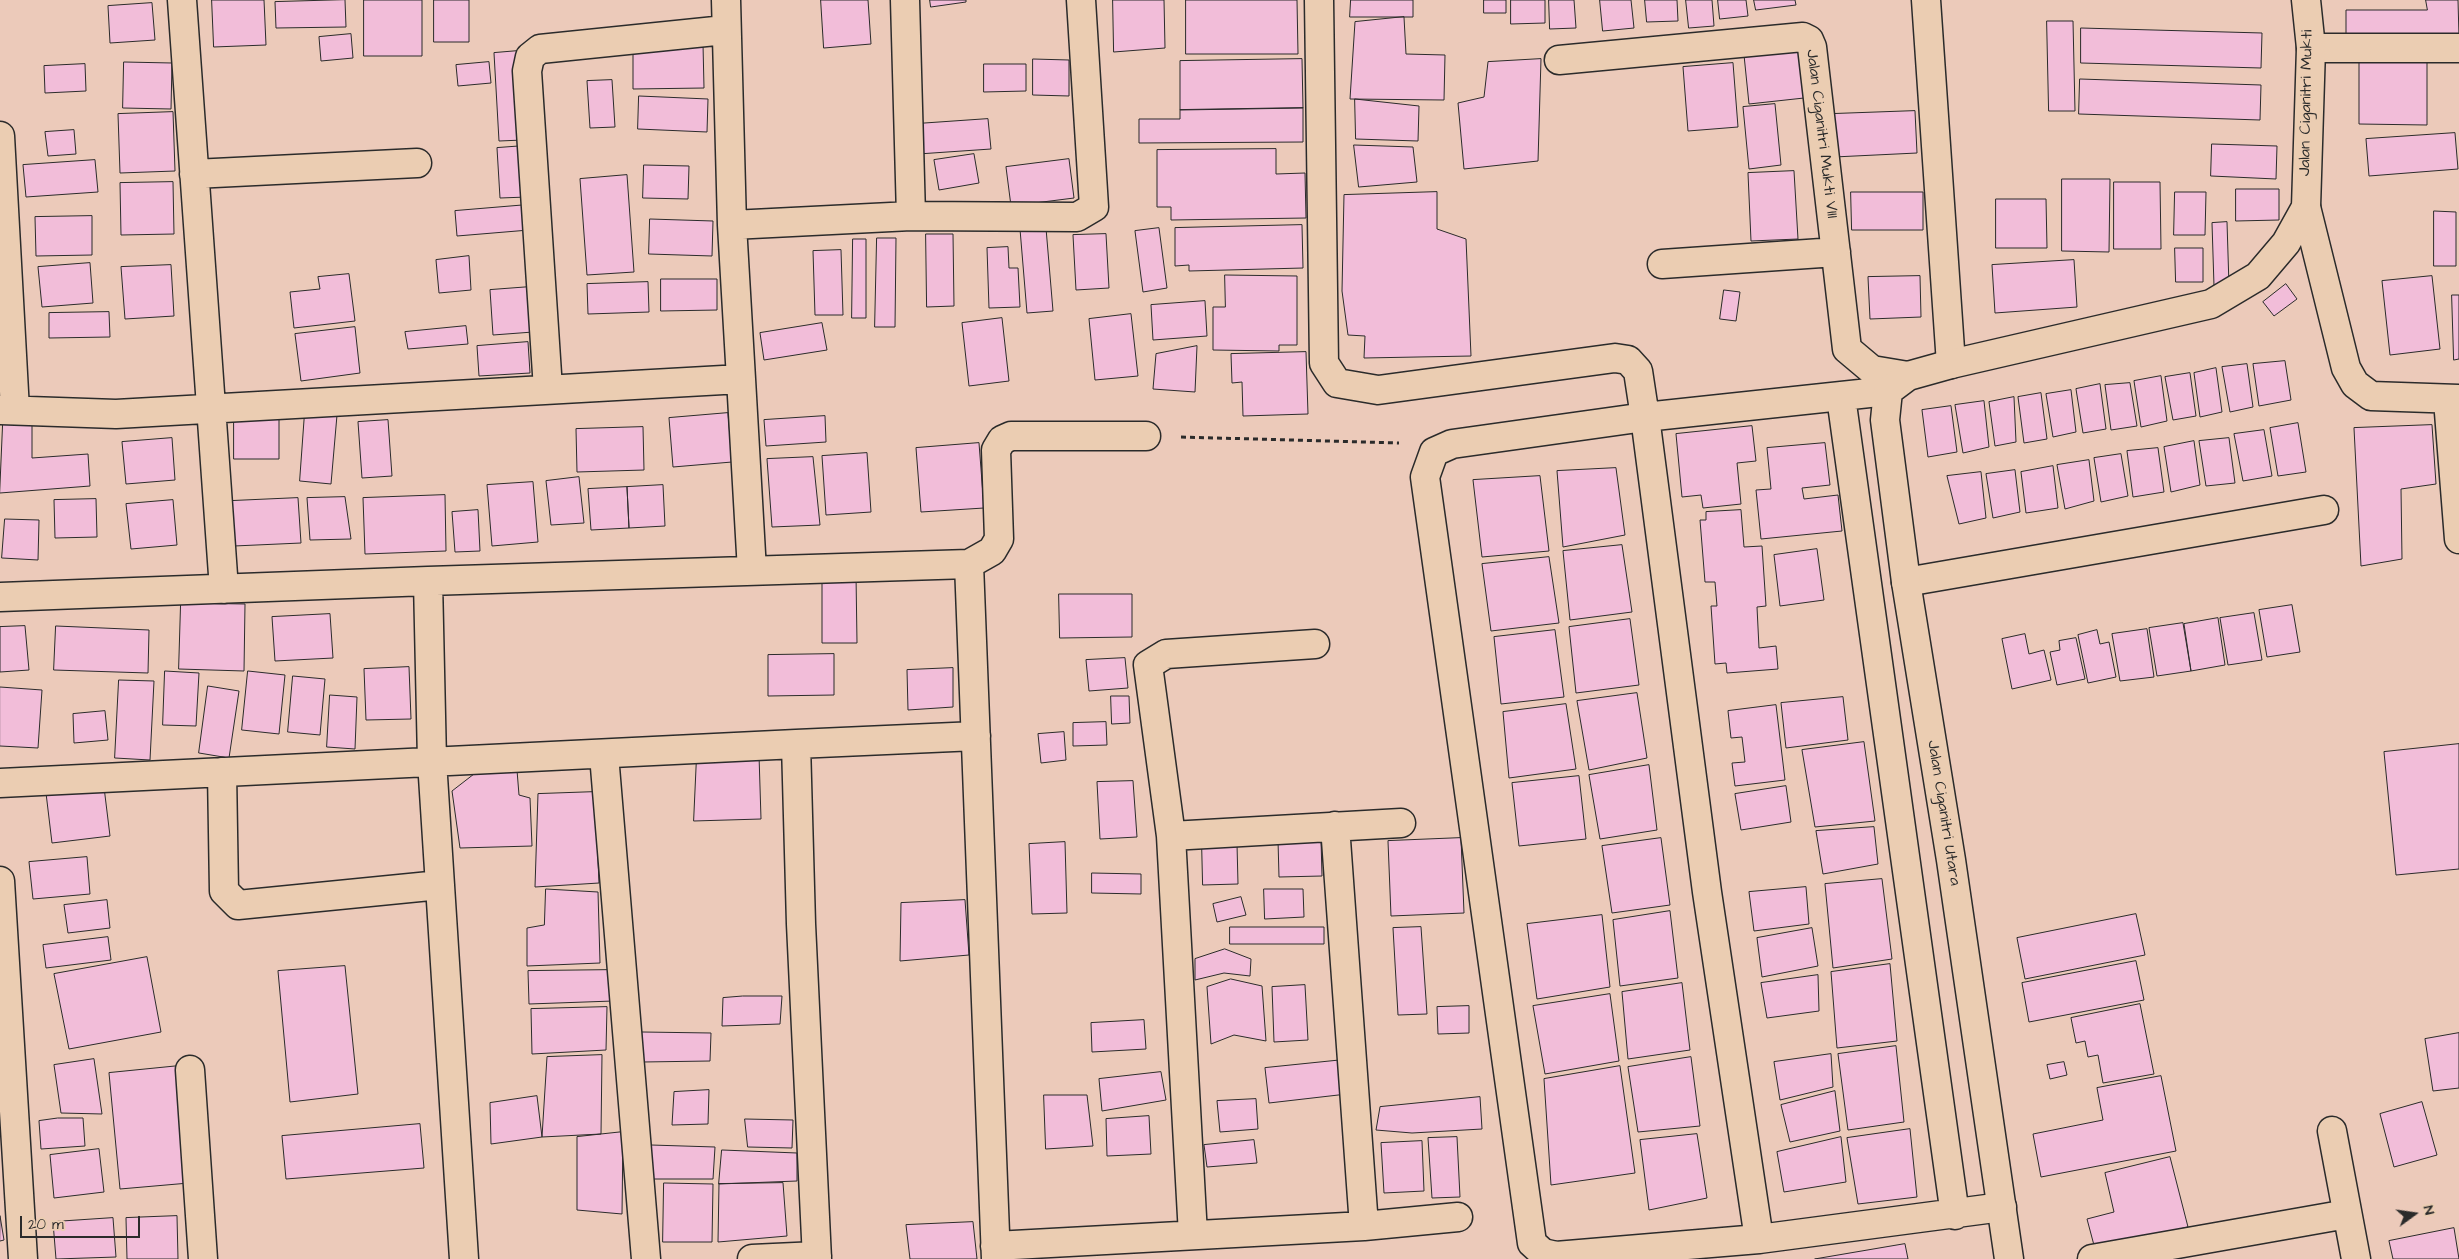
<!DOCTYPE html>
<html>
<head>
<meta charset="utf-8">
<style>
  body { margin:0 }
  #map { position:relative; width:2459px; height:1259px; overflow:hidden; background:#eccaba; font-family:"Architects Daughter",sans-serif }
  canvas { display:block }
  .north { position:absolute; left:2389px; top:1189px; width:50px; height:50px; -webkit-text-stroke:4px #ebcdb2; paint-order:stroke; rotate:76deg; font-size:14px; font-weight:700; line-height:20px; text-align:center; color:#2b2b2b }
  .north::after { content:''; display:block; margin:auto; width:18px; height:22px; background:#2b2b2b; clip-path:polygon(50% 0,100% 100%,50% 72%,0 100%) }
  .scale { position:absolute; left:20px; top:1216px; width:120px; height:22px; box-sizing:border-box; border:2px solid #2b2b2b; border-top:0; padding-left:6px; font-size:15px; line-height:18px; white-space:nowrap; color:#2b2b2b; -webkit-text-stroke:4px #ebcdb2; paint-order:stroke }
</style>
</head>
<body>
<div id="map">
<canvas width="2459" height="1259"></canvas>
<div class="north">N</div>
<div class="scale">20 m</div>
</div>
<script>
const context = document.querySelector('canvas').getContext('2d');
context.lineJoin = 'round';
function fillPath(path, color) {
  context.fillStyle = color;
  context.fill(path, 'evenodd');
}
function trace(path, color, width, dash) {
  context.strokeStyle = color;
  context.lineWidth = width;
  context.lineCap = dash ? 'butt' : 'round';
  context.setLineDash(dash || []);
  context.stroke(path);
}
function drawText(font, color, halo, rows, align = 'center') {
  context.font = font + ' "Architects Daughter",sans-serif';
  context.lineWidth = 4;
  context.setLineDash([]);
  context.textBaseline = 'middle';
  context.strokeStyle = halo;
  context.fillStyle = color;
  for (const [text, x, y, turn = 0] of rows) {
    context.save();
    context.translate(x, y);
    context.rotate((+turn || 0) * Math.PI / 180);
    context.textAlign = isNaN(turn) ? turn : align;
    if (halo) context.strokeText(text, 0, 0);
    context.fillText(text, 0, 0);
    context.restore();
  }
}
const building = new Path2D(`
  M212,0H264L266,45L214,47Z
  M345,0L346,27L276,28L275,2Z
  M364,0H422V56H364Z
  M434,0H469V42H434Z
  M821,0H868L871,44L824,48Z
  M930,0H966V2L931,7Z
  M1113,0H1164L1165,48L1114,52Z
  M1186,0H1297L1298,54H1186Z
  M1351,0H1413V17H1350Z
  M1484,0H1506V13H1484Z
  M1511,0H1545V23L1511,24Z
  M1549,0H1574L1576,28L1550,29Z
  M1600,0H1631L1634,28L1603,31Z
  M1645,0H1677L1678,21L1647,22Z
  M1686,0H1712L1714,26L1689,28Z
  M1718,0H1746L1748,16L1720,19Z
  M1754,0H1795L1796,5L1756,10Z
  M2426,0H2458L2459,37L2346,38V10H2427Z
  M152,3L155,40L110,43L108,6Z
  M1404,17L1406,54L1445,55L1444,100L1350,99L1355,22Z
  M2047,21H2073L2075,111H2049Z
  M2081,28L2262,33L2261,68L2081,63Z
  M351,34L353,58L321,61L319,37Z
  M703,44L704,88L633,89V45Z
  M1798,49L1804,98L1749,104L1744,55Z
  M518,51L523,140L499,141L494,53Z
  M2427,57V125L2359,124V58Z
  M1033,59L1069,60V96L1033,95Z
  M1302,59L1303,108L1180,110V61Z
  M1541,59L1538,161L1464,169L1458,103L1484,97L1488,62Z
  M124,62L172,63L171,109L123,108Z
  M489,62L491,83L458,86L456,65Z
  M1733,63L1738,127L1688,131L1683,67Z
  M85,64L86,91L45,93L44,66Z
  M984,64H1026V91L984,92Z
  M2080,79L2261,85L2260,120L2079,114Z
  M612,80L615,127L590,128L587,81Z
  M639,96L708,99L707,132L638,129Z
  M1355,99L1419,106L1418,141L1356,139Z
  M1775,104L1781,165L1749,169L1743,107Z
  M1303,108V142L1139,143V119H1180V110Z
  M1915,111L1917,153L1834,157L1832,114Z
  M173,112L175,171L120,173L118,114Z
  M988,119L991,149L918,154L916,124Z
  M74,130L76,154L48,156L45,132Z
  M2455,133L2458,169L2369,176L2366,139Z
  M2212,144L2277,146L2276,179L2211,176Z
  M1354,145L1413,147L1417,182L1359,187Z
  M524,146L527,197L500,198L497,148Z
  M1276,149V174L1305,173L1306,218L1171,220V207H1157V150Z
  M974,154L979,183L939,190L934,160Z
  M1069,159L1074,198L1011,206L1006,167Z
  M95,160L98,192L26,197L23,165Z
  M644,165L689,166L688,199L643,198Z
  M1794,171L1798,239L1751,241L1748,173Z
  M627,175L634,272L587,275L580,179Z
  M2062,179H2110L2109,252L2062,251Z
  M173,182L174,234L121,235L120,183Z
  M2114,182H2160L2161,249H2114Z
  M2236,189H2279V220L2236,221Z
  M1437,192V229L1466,239L1471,356L1364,358L1365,336L1348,335L1342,291L1344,195Z
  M1851,192H1923V230H1852Z
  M2175,192H2206L2205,235H2174Z
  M1996,199H2046L2047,248H1996Z
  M527,205L529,230L457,236L455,211Z
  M2434,211L2456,212V266H2434Z
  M92,216V255L36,256L35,217Z
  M650,219L713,221L712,256L649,254Z
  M2227,222L2229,286H2214L2212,223Z
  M1302,225L1303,268L1189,271V265L1175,266V228Z
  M1046,228L1053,311L1027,313L1020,229Z
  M1159,228L1167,288L1143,292L1135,231Z
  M926,234H953L954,306L927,307Z
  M1106,234L1109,288L1076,290L1073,235Z
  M877,238H896L895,327H875Z
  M853,239H866V318H852Z
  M1008,247L1009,268H1018L1020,307L989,308L987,248Z
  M2175,248H2203V282H2176Z
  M841,250L843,315H815L813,251Z
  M469,256L471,290L439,293L436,260Z
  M2074,260L2077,307L1995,313L1992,265Z
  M90,263L93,303L42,307L38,267Z
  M171,265L174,316L125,319L121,267Z
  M349,274L355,321L294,328L290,292L320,289L318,277Z
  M1225,275L1297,276V345H1279V351L1213,350V307H1225Z
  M1920,276L1921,317L1870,319L1868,277Z
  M2432,276L2440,349L2390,355L2382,281Z
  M661,279H717V310L661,311Z
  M648,282L649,312L588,314L587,284Z
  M2286,284L2297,299L2274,316L2263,302Z
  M530,287L533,332L493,335L490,290Z
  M1724,290L1740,292L1736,321L1720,319Z
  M2452,295H2459V359L2454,360Z
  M1205,301L1207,336L1153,340L1151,305Z
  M109,312L110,337L49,338V313Z
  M1131,314L1138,376L1095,380L1089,319Z
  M1002,318L1009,381L969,386L962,323Z
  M822,323L827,350L764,360L760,333Z
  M466,326L468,344L408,349L405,332Z
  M355,327L360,373L301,381L295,334Z
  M528,342L530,373L479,376L477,346Z
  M1197,346L1195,392L1153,389L1156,354Z
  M1306,352L1308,414L1243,416L1242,382L1232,383L1231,354Z
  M2285,361L2291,400L2259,406L2253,364Z
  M2247,364L2253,407L2230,412L2222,367Z
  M2216,368L2222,412L2200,417L2194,373Z
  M2190,373L2196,416L2173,420L2165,377Z
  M2161,376L2167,421L2141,427L2134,381Z
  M2130,383L2137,426L2111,430L2105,385Z
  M2100,384L2106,429L2083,433L2076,389Z
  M2071,390L2076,432L2053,437L2046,394Z
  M2041,393L2047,439L2024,443L2018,397Z
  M2014,397L2016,442L1995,446L1989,402Z
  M1984,401L1989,447L1963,453L1955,405Z
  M1951,406L1957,452L1928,457L1922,410Z
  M305,412L337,415L331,484L300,481Z
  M728,413L732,462L673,467L669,418Z
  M234,416H279V459H234Z
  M825,416L826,442L766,446L764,420Z
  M388,420L392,476L362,478L358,422Z
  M2298,423L2306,472L2278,476L2270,428Z
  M3,424H32V458L88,454L90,486L0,493Z
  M2432,425L2436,484L2401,489L2402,559L2361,566L2354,428Z
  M1752,426L1756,461L1737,463L1741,504L1703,508L1701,495L1682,497L1676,434Z
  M643,427L644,470L577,472L576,429Z
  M2264,430L2272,476L2243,481L2234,434Z
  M172,438L175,480L126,484L122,442Z
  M2229,438L2235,483L2206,486L2199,441Z
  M2194,441L2200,485L2171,492L2164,447Z
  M979,443L984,508L921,512L916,448Z
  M1825,443L1830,485L1802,488L1804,499L1838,495L1842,531L1761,539L1756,490L1771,489L1767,448Z
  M2158,448L2164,492L2133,497L2127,451Z
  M867,453L871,512L826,515L822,456Z
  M2121,454L2128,496L2101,502L2094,458Z
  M813,457L820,525L772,527L767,459Z
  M2089,460L2094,501L2065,509L2057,465Z
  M2053,466L2058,508L2026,513L2021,472Z
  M1616,468L1625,535L1563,547L1557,471Z
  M2015,470L2020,512L1993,518L1986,474Z
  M1981,472L1986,518L1959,524L1947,476Z
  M1540,476L1549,551L1482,557L1473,480Z
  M579,477L584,523L551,525L546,481Z
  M533,482L538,542L492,546L487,485Z
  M663,485L665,526L629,528L627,487Z
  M627,487L629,528L591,530L588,489Z
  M445,495L446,551L365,554L363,498Z
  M345,497L351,539L310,540L307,498Z
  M298,498L301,543L234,546L231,501Z
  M96,499L97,537L55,538L54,500Z
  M173,500L177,545L131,549L126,504Z
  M478,510L480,551L455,552L452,512Z
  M1741,510L1744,547L1762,546L1766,606L1757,607L1759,648L1776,646L1778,669L1727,673L1726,663L1715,664L1711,606H1717L1715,582H1705L1700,520H1706V512Z
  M5,519L39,520L38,560L2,558Z
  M1622,545L1632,612L1570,620L1563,551Z
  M1817,549L1824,600L1780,606L1774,555Z
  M1549,557L1559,623L1491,631L1482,564Z
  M856,574L857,643H822V575Z
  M1059,594H1132V637L1060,638Z
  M181,603L245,604L244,671L179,669Z
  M2292,605L2300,652L2267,657L2259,610Z
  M2254,613L2262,660L2228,665L2220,618Z
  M330,614L333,658L275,661L272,617Z
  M2218,618L2225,665L2191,671L2184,624Z
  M1630,619L1639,685L1576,693L1569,627Z
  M2183,623L2191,671L2157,676L2149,628Z
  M25,626L29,670L0,672V627Z
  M56,626L149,630L148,673L54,670Z
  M2147,629L2154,677L2120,681L2112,634Z
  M1555,630L1564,697L1501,704L1494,637Z
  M2097,630L2100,644L2109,642L2116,677L2088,683L2078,635Z
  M2025,634L2029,654L2044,650L2051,680L2012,689L2002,639Z
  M2076,638L2085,679L2057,685L2050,652L2060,650L2059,641Z
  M834,654V695L768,696V655Z
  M1125,658L1128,688L1089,691L1086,660Z
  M409,667L411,719L366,720L364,669Z
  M953,668V707L908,710L907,670Z
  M165,671L199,673L196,726L163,725Z
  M248,671L285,675L279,734L242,730Z
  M293,676L325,679L320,735L288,732Z
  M119,680L154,681L150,760L115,758Z
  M208,686L239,691L229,758L199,753Z
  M0,687L42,690L38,748L0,746Z
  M1637,693L1647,758L1589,770L1577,701Z
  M330,695L357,697L355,749L327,747Z
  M1111,696H1129L1130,723L1112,724Z
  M1843,697L1848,740L1786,748L1781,703Z
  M1566,704L1576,769L1509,778L1503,712Z
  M1776,705L1785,780L1735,786L1732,763L1745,762L1742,737L1731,738L1728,711Z
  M105,711L108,740L74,743L73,714Z
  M1106,722L1107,745L1073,746V723Z
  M1064,732L1066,760L1041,763L1038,734Z
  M1864,742L1875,821L1815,827L1802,750Z
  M2459,744V869L2396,875L2384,752Z
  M697,755H759L761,819L694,821Z
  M1649,765L1657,830L1600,839L1589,775Z
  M517,770L519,795L530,798L532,846L460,848L452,791L474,774Z
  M1579,776L1586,839L1519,846L1512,783Z
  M1133,781L1137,837L1100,839L1097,782Z
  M1786,786L1791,822L1741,830L1735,794Z
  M104,787L110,836L52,843L46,793Z
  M595,792L599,883L535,887L538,794Z
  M1874,827L1878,864L1823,874L1816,831Z
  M1461,838L1464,913L1391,916L1388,841Z
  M1661,838L1670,905L1612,913L1602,846Z
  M1321,839L1322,876L1279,877L1278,840Z
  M1065,842L1067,913L1032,914L1029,844Z
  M1202,844H1237L1238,884L1203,885Z
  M87,857L90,894L33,899L29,862Z
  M1092,873L1141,874V894L1092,893Z
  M1882,879L1892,959L1833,968L1825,884Z
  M1806,887L1809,924L1754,931L1749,892Z
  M546,889L598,892L600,963L527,966V928L544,925Z
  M1264,889H1303L1304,917L1265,919Z
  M1241,897L1246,915L1217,922L1213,904Z
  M107,900L110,928L68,933L64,905Z
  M965,900L969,955L900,961L901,903Z
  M1670,911L1678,978L1620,986L1613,920Z
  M2136,914L2145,955L2025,979L2017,938Z
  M1602,915L1610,987L1537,999L1527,924Z
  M1230,927H1324V944H1230Z
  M1421,927L1427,1014L1398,1015L1393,928Z
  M1812,928L1818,966L1762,977L1757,938Z
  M108,937L111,960L46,968L43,945Z
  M1225,949L1251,959L1250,976L1224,973L1195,980V959Z
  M147,957L161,1032L69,1049L54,974Z
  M2136,961L2144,1000L2029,1022L2022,983Z
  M1890,964L1897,1041L1837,1048L1831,972Z
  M345,966L358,1094L290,1102L278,971Z
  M612,970L613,1001L529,1004L528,971Z
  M1818,975L1819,1011L1767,1018L1761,983Z
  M1231,979L1262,986L1266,1041L1234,1035L1211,1044L1207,987Z
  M1682,983L1690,1050L1628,1059L1622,992Z
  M1305,985L1308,1040L1274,1042L1272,987Z
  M1610,994L1619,1061L1545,1074L1533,1006Z
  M743,996H782L780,1024L722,1026L723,998Z
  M2140,1004L2154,1074L2103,1083L2098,1055L2088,1057L2085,1041L2076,1043L2071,1018Z
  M1469,1006V1033L1438,1034L1437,1007Z
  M607,1007L606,1050L532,1054L531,1009Z
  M1144,1020L1146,1049L1092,1052L1091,1023Z
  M642,1032L711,1033L710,1061L643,1062Z
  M2459,1033V1088L2433,1091L2425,1039Z
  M1896,1046L1904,1122L1848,1130L1838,1054Z
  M1831,1054L1833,1087L1780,1100L1774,1062Z
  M602,1055L601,1134L542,1137L547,1057Z
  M1691,1057L1700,1126L1638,1132L1628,1067Z
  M94,1059L102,1114L61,1113L54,1065Z
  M1343,1060L1347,1094L1269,1103L1265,1068Z
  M2064,1062L2067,1075L2050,1079L2047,1065Z
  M179,1066L189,1183L120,1189L109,1073Z
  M1620,1066L1635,1173L1551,1185L1544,1079Z
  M1161,1072L1166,1100L1102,1111L1099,1079Z
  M2161,1076L2176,1151L2041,1177L2033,1134L2103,1120L2097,1088Z
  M709,1090L708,1124L672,1125L674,1092Z
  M1835,1091L1840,1131L1790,1142L1781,1105Z
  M1044,1095H1087L1093,1146L1046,1149Z
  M537,1096L542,1137L491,1144L490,1103Z
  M1480,1097L1482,1129L1412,1133L1376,1130L1380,1107Z
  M1256,1099L1258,1129L1220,1132L1217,1101Z
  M2422,1102L2437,1155L2394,1167L2380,1114Z
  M1149,1116L1151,1154L1107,1156L1106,1119Z
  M58,1118H83L85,1146L41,1149L39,1121Z
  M745,1119L793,1120L792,1148L748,1147Z
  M420,1124L424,1168L286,1179L282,1136Z
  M1910,1129L1917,1197L1858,1204L1847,1138Z
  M623,1132L622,1214L577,1210V1137Z
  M1697,1134L1707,1198L1649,1210L1640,1140Z
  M1457,1137L1460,1197L1432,1198L1428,1138Z
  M1841,1137L1846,1182L1784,1192L1777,1152Z
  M1254,1140L1257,1163L1207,1167L1204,1145Z
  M1422,1141L1424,1191L1384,1193L1381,1143Z
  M651,1145L715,1147L713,1179H647Z
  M99,1149L104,1192L54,1198L50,1155Z
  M722,1150L797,1153V1181L719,1184Z
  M2170,1157L2188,1227L2095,1249L2087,1219L2114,1212L2105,1173Z
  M664,1183L713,1184L712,1242H663Z
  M783,1183L787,1236L718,1242L719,1184Z
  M0,1216L4,1240L0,1241Z
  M177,1216L178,1259H127L126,1218Z
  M113,1218L116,1257L56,1259L53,1222Z
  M973,1222L977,1259H910L906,1225Z
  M2454,1228L2459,1259H2393L2389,1241Z
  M1905,1244L1908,1259H1815Z`);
const path = new Path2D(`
  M1181,437L1399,443`);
const street = new Path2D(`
  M182,0L224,589
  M726,0L732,225
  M905,0L911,216
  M1319,0L1324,363L1337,383L1378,390L1615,358L1628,360L1638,371L1645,417L1452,444L1434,452L1425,477L1532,1243L1543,1253L1556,1256L1759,1239
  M1926,0L1951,364
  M2311,48H2459
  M1559,60L1803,37L1809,40L1812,47L1847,349L1872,370L1908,376
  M0,136L15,410
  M194,174L417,163
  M2306,207L2346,368L2355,384L2371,396L2459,399
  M1662,264L1836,252
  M741,379L732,225L911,216L1077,217L1094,207L1081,0
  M548,389L527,71L530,57L540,49L725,30
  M1888,391L1645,417L1707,892L1759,1239L2002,1207
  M1841,397L1955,1215
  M2448,400L2459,539
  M0,410L116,414L741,379L752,571
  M969,564L992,551L999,539L996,450L1002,440L1011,436H1146
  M1906,582L2324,510
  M0,597L428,581
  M1315,644L1166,654L1148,665L1171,836L1401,823
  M796,744L976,736
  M604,755L646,1259
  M222,772L224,891L238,905L440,885
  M0,783L796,744L801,924L817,1259
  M1335,826L1364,1226
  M1171,836L1193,1235
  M0,881L23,1259
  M190,1070L203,1259
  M2332,1131L2356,1259
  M995,1246L1364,1226L1458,1217
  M464,1259L432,761L428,581L969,564L996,1259
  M752,1259L817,1256
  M2092,1259L2347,1214`);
const secondary = new Path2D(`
  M2009,1259L1951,860L1906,582L1885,420L1888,391L1908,376L1951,364L2211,304L2258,276L2286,243L2306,207L2311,48L2306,0`);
const streetNames = [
  ["Jalan Ciganitri Mukti",2307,103,-89],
  ["Jalan Ciganitri Mukti VIII",1821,134,83],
  ["Jalan Ciganitri Utara",1943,813,81]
];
fillPath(building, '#f2bdd9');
trace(building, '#2b2b2b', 1);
trace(street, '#2b2b2b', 31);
trace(secondary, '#2b2b2b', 31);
trace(path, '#2b2b2b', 3, [5, 4]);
trace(street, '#ebcdb2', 28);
trace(secondary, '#ebcdb2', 28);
drawText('16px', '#2b2b2b', '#ebcdb2', streetNames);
</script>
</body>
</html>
